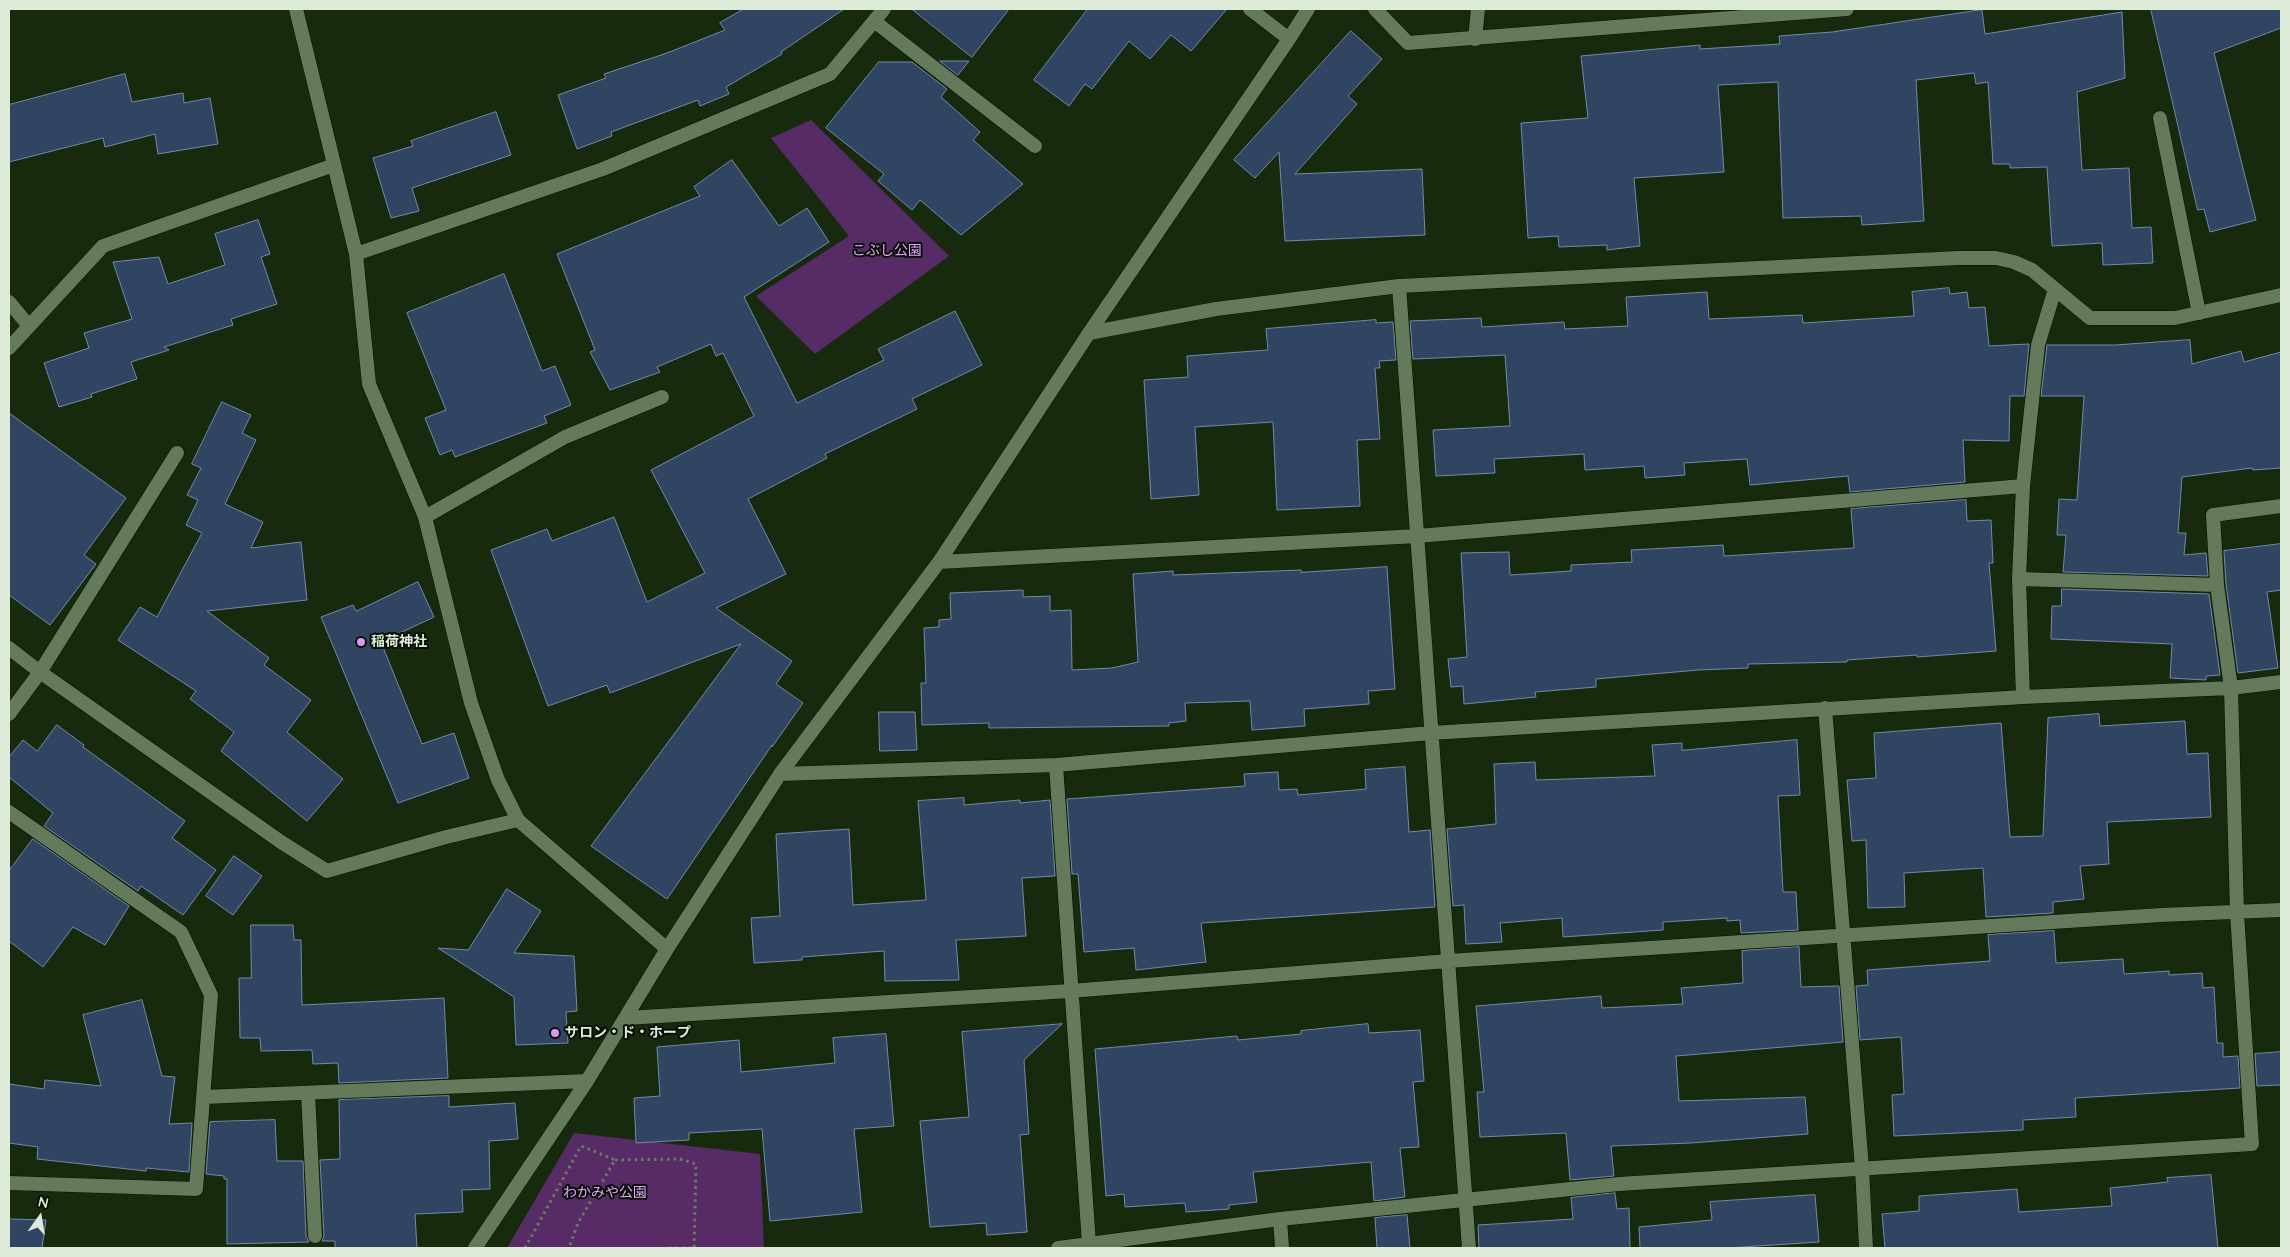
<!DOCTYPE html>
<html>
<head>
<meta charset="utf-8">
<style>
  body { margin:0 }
  #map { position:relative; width:2290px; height:1257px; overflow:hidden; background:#182a0e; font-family:Quicksand,sans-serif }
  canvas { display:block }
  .frame { position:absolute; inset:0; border:10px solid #dfebd9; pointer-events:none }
  .north { position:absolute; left:15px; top:1192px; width:50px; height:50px; -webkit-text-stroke:4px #081005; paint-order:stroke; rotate:13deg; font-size:14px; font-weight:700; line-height:20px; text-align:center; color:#dfebd9 }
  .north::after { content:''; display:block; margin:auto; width:18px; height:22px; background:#dfebd9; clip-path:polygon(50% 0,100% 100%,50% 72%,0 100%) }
</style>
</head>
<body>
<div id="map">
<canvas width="2290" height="1257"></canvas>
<div class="frame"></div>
<div class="north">N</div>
</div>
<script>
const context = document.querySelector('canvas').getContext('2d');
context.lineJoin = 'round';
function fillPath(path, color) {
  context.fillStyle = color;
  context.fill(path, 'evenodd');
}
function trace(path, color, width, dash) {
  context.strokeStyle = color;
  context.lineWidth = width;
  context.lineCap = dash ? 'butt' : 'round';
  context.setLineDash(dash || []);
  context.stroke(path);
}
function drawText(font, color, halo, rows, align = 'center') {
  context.font = font + ' Quicksand,"Noto Sans JP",sans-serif';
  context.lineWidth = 4;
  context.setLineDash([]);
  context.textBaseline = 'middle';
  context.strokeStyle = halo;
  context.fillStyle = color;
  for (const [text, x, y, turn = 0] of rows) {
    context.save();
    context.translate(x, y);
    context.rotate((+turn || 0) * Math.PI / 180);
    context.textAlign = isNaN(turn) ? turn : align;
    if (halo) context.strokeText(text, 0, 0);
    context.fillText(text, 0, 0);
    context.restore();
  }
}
const green = new Path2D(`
  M811,120L949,256L815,354L756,296L849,236L771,138Z
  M574,1133L760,1154L764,1248H507Z`);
const building = new Path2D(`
  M744,9H844L781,52L782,54L726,87L729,94L700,106L698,100L611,132L612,136L577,149L558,95L606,78L604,74L667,53L725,30L720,23Z
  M912,9H1009L972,57Z
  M1088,9H1227L1191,51L1171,35L1150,59L1129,41L1092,89L1085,84L1069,106L1034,80Z
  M2151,9H2281V28L2214,53L2256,220L2210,232L2204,209L2198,210Z
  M1982,10L1985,34L2122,12L2125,78L2077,92L2082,170L2129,168L2132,228L2151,227L2153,263L2103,265L2102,243L2052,246L2047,167L2010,168V164H1993L1988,82L1976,84L1974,73L1916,80L1924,221L1862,225L1861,216L1783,218L1778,82L1718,85L1724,172L1634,178L1640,246L1607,250V245L1559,247L1558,236L1528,238L1521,123L1588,118L1581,56L1700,45V49L1780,44L1779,36L1832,32Z
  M1351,31L1382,59L1348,96L1357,104L1295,174L1422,169L1425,235L1285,241L1279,152L1255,178L1234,160Z
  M940,61H969L958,75Z
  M879,62H912L947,89L941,97L980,132L973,140L1023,184L961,235L920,200L912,210L878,181L884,174L826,128Z
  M125,74L132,102L183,93L184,103L210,98L218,144L158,154L155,134L105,147L103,138L9,162V105Z
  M496,112L511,155L412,188L419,211L391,218L373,158L413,146L411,141Z
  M732,160L779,226L807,208L829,242L744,297L797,403L884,360L878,349L955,311L982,365L912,399L917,409L825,454L827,458L748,499L786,574L716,608L792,661L776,684L803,703L772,747V745L667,899L591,846L741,644L610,693L607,685L548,706L491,550L547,529L552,541L614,517L647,602L705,573L651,470L754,416L723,353L716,356L711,344L657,367L660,372L610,390L590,352L595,350L557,254L700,196L694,187Z
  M258,220L270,254L261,257L277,304L231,319L233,325L164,347L169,350L131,362L137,379L91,394L92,397L59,407L44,363L89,348L84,333L132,319L113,262L159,257L168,284L225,265L215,234Z
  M504,274L542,371L555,366L571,405L544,416L547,423L455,457L452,450L440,455L425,418L446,410L407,313Z
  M1949,288L1950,294L1967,292L1969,308L1985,307L1989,346L2029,344L2024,396H2010L2009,441L1963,440L1965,482L1850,492L1848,476L1750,485L1747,459L1684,463L1685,475L1645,478L1644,466L1585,470L1584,454L1494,459L1495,473L1436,476L1433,430L1510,426L1505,355L1413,359L1410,321L1481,318L1482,327L1564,322L1565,329L1628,326L1626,297L1707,292L1709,319L1802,315L1803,323L1914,316L1912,292Z
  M1376,320V323L1393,322L1396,360L1379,361L1380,368H1375L1380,439L1357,440L1360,506L1277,510L1273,422L1195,427L1199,495L1151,499L1144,380L1188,377L1187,356L1268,350L1266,329Z
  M2190,340L2192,364L2241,351L2244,362L2281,352V468L2253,470L2252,468L2182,477L2178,533H2186L2184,555L2206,553L2208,576L2063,572L2066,535H2057L2059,499L2077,500L2084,396H2041L2047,345H2115Z
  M222,402L251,415L242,433L256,440L225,504L263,522L251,548L301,542L307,600L207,611L269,658L264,665L311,700L287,732L343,779L307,821L221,751L234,732L190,699L196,691L118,640L140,607L157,617L202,533L186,525L198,500L187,495L201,468L192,464Z
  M9,413L126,498L84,555L96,564L50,625L9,595Z
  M1966,500L1967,521L1991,520L1993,563H1989L1996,651L1917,657V655L1847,660V662L1748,664V668L1698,670L1596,679V687L1535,692L1536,697L1464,704L1463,686L1451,687L1448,659L1467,657L1461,553L1509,552L1510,575L1571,571V565L1632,562L1631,550L1723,545L1724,556L1854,548L1851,509Z
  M2281,544V590L2267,592L2278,668L2238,673L2226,584L2224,551Z
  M1387,567L1395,689L1368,691L1369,704L1304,709L1305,726L1252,730L1250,701L1185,703L1186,721L1169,723V726L989,728V723L922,725L921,683H926L924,628L939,627V620L951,619L950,593L1023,590V597L1050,596V611L1071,610L1072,670L1112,668L1138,662L1133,574L1173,571V575L1301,570V572Z
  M418,582L434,617L381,642L422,744L454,733L469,778L398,803L321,617L353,605L356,611Z
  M2062,589L2209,594L2220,675L2206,676V680L2170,678L2172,644L2051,639L2052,606H2061Z
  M879,712H915L917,750L880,751Z
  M2099,714L2100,726L2185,721L2187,754L2208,753L2211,817L2107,822L2109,864L2080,866L2084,899L2053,902V913L1986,917L1983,868L1904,873L1905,907L1868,908L1866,840L1852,841L1847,780L1876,778L1874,733L2001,723L2010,837L2043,836L2048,718Z
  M57,725L84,745L83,747L185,821L172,838L216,870L183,915L141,886L138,891L44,826L53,813L9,777V757L23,740L37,751Z
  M1797,740L1800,795L1778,796L1783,892H1796L1798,930L1741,933L1740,920L1727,921V918L1663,922V930L1563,937L1562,918L1500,923L1502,942L1466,944L1464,905L1453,906L1447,829L1496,824L1494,764L1535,762L1536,780L1655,776L1652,745L1682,743V750Z
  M1405,767L1409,832L1430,830L1435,907L1201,923L1206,962L1136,970L1134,948L1084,952L1078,874H1072L1067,799L1245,786L1244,774L1278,772L1279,790L1297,789L1298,795L1366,789L1365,770Z
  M964,798V805L1020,800V803L1050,800L1055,876L1022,878L1026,936L956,940L959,980L885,981L884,951L802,957V960L754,963L751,918L780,916L776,834L849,829L853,905L926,900L918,801Z
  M33,839L129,906L105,945L73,927L43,967L9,941V871Z
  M234,856L262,876L233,915L206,896Z
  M507,889L541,911L514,953L574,956L577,1011L566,1012L568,1043L516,1045L514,997L438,948L468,950Z
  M251,925H293L294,940H301L302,1005L444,998L448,1078L339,1083L338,1063L313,1064L312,1050L261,1051L260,1038H240L239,978H251Z
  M2054,931L2056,963L2123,959L2124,974L2169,971V975L2202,973L2203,988L2214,987L2217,1043H2223V1057L2238,1056L2240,1088L2075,1098L2076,1117L2023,1120V1130L1894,1136L1892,1095L1904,1094L1901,1037L1860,1040L1856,986L1868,985L1867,970L1990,961L1988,935Z
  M1799,947L1801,987L1839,986L1843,1042L1676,1056L1679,1101L1805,1097L1808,1134L1691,1143L1611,1146L1614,1176L1570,1180L1566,1133L1480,1137L1477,1092H1484L1476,1006L1601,996L1602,1008L1683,1004L1681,988L1743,983L1742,951Z
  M142,1000L162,1076L175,1077L169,1124L192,1123L189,1172L146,1168V1171L37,1159L38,1147L9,1143V1084L44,1089L45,1080L101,1086L83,1015Z
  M1062,1024L1024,1060L1029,1134L1020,1135L1027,1232L987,1235L986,1223L930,1227L920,1121L969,1117L962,1032Z
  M1368,1024L1369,1033L1420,1030L1424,1081L1413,1082L1419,1147L1400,1148L1405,1197L1374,1201L1371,1162L1253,1172L1257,1202L1229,1205V1209L1186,1212L1185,1203L1125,1207L1124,1194L1106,1196L1095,1049L1237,1036L1238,1040L1301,1034V1031Z
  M886,1034L894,1126L854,1129L862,1212L770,1221L762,1129L689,1133V1140L636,1143L634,1098L660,1096L657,1047L739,1040L741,1072L835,1063L833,1038Z
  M2281,1052V1085L2257,1086L2255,1054Z
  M449,1096V1107L515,1103L518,1139L489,1141L490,1189L462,1190L463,1212L415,1214L417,1248H335V1241H322L324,1236L320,1160L340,1159L339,1100Z
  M275,1120L277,1161H303L306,1236L309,1242L227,1244V1179H224V1176L206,1174L210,1122Z
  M2211,1175L2218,1248H1885L1882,1214L1919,1211V1196L2017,1189L2019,1212L2112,1206L2110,1188L2168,1182L2167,1178Z
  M1615,1193L1617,1209L1629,1208L1630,1248H1479L1478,1225L1573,1219L1571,1198Z
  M1815,1195L1819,1242L1727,1248H1640L1639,1227L1712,1220L1710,1202Z
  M1407,1215L1410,1248H1377L1375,1218Z
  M9,1219L46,1220L42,1248H9Z`);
const path = new Path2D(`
  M615,1160L680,1159L696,1164L694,1248H665
  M525,1248L581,1146L615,1160L578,1223L569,1248`);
const service = new Path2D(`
  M874,21L1035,146
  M1475,39L1478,9
  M2160,118L2199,313
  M9,302L29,326
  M425,517L565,437L662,397
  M308,1093L315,1236`);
const minor = new Path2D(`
  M296,9L356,254L369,384L425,517L471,703L498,780L518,820L667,949
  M1250,9L1289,39
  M1375,9L1408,43L1847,9
  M356,254L603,169L830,74L884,9
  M1399,286L1469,1248
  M1089,333L1216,309L1399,286L1958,258H1996L2014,262L2032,270L2090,318H2175L2281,295
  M9,348L103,246L334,165
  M939,562L1417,536L2023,486
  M2019,579L2217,585
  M9,648L40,672L281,842L327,871L446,837L518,820
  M2023,697L2231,688L2281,682
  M1825,708L1862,1168L1866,1248
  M9,714L40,672L177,453
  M780,774L1056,765
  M9,812L181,932L211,995L196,1189L9,1183
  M626,1018L1070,991L1448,961L2161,915L2281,910
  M204,1097L587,1081
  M1280,1219L1282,1248
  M1089,1244L1056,765L1431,733L2023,697L2019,579L2023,486L2038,345L2055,289
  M475,1248L587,1081L667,949L780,774L939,562L1089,333L1289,39L1308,9
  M1058,1248L1280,1219L1619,1184L2252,1144L2237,913L2231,688L2217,585L2213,515L2281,506`);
const markers = [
  [361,642,5,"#db99f5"],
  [555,1033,5,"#db99f5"]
];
const parkNames = [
  ["こぶし公園",887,251],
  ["わかみや公園",605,1193]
];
const poiNames = [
  ["稲荷神社",371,642],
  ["サロン・ド・ホープ",565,1033]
];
fillPath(green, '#562b66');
fillPath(building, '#304561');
trace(building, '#738aa9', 1);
trace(service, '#031200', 15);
trace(minor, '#031200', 15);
trace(path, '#6c7b64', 3, [2.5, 4]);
trace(service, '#647a5a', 14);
trace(minor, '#647a5a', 14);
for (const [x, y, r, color] of markers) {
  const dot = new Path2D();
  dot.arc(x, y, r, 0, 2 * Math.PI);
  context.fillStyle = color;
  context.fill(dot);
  trace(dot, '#081005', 2);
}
drawText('14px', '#e4a5fe', '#081005', parkNames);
drawText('bold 14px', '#dfebd9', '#081005', poiNames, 'left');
</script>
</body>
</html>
